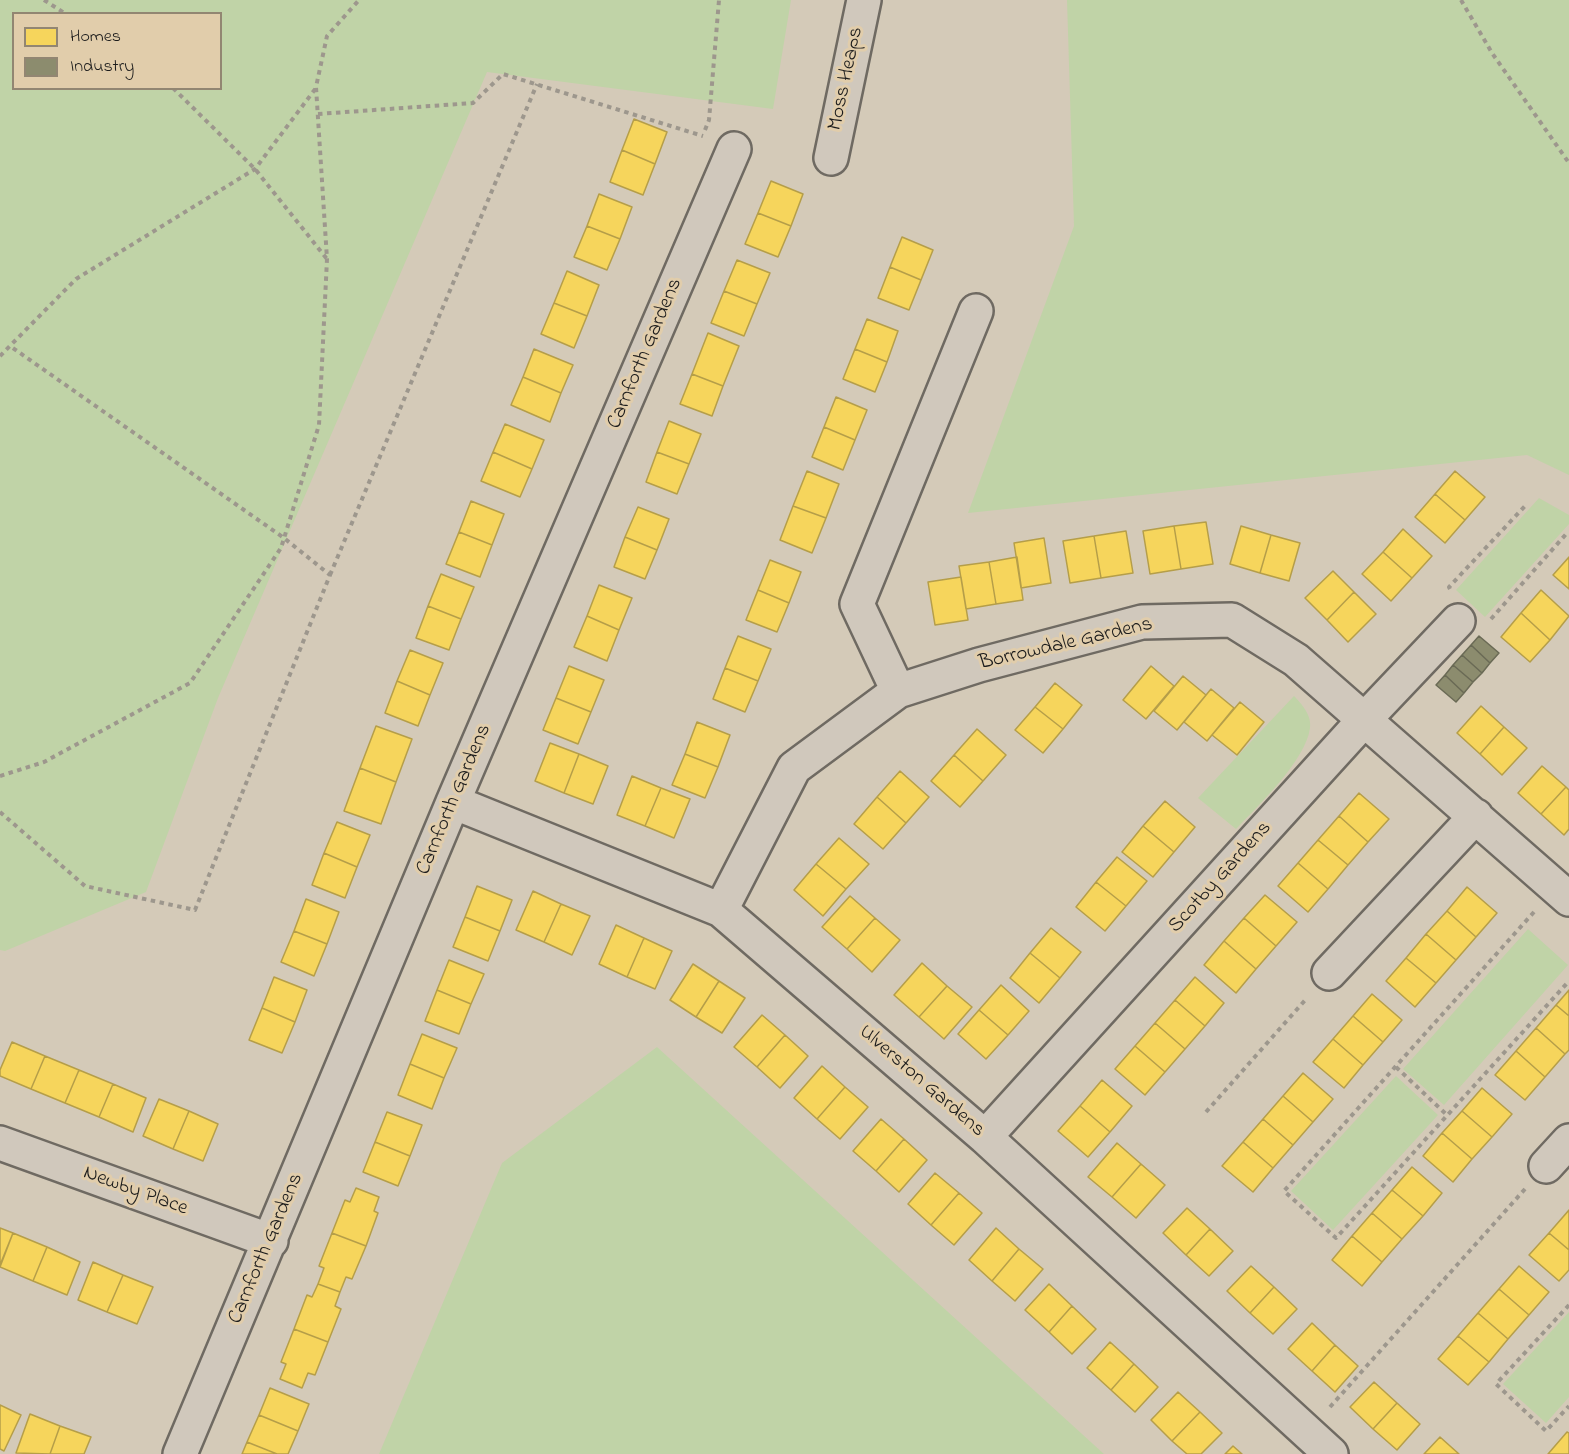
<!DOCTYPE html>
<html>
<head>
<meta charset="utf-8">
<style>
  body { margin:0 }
  #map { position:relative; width:1569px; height:1454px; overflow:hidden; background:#d4cab8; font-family:"Indie Flower",sans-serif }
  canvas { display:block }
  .legend { position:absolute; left:12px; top:12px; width:210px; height:78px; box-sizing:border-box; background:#e1cdab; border:2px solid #928672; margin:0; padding:8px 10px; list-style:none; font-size:18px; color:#1c1c1c }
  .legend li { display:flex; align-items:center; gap:12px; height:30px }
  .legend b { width:30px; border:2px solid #928672 }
</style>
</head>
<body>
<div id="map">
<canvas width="1569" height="1454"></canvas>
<ul class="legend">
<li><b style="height:16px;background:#f6d55c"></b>Homes</li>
<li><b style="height:16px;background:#8c8c6e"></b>Industry</li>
</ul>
</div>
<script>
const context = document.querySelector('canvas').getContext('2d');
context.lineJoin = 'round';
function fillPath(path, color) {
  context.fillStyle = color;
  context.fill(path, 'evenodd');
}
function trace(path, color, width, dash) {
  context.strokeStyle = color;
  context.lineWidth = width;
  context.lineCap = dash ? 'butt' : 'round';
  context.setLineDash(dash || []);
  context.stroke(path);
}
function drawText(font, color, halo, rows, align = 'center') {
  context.font = font + ' "Indie Flower",sans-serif';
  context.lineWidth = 6;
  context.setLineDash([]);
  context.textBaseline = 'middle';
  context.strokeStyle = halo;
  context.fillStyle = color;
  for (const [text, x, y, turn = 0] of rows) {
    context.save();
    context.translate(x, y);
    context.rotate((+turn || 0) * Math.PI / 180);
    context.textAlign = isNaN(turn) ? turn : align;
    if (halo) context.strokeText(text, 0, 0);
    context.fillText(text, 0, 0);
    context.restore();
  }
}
const green = new Path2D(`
  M0,0H791L773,109L487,72L218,698L146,892L5,951L0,950ZM14,14H220V88H14Z
  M1067,0H1569V475L1527,455L968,513L1074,226Z
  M1539,498L1569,515V524L1485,617L1456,590Z
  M1294,696C1302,704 1312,716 1310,728C1306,760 1258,806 1236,829L1198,798Z
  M1528,929L1568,965L1444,1105L1403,1069Z
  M657,1047L1104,1454H379L502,1163Z
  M1396,1076L1438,1115L1333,1230L1291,1191Z
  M1569,1312V1397L1546,1423L1503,1384Z`);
const homes = new Path2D(`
  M634,119L667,132L655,164L622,150Z
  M622,150L655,164L643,195L610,182Z
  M771,181L803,194L791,226L758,213Z
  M599,194L632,207L620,239L587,226Z
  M758,213L791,226L778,257L745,244Z
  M587,226L620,239L607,270L574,257Z
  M902,237L933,250L921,280L890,267Z
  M737,260L770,273L757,304L724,291Z
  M890,267L921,280L909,310L878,298Z
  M567,271L599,285L587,316L554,303Z
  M724,291L757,304L744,336L711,323Z
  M554,303L587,316L574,348L541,334Z
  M867,319L898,331L887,362L855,349Z
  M708,333L739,346L723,386L692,374Z
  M534,349L573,365L561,393L523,377Z
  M855,349L887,362L875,392L843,379Z
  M692,374L723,386L712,416L680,404Z
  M523,377L561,393L550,422L511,405Z
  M836,397L867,410L855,440L824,427Z
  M669,421L701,434L689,464L657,452Z
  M505,424L544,440L532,469L493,452Z
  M824,427L855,440L843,470L812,457Z
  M493,452L532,469L520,497L481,481Z
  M657,452L689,464L677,494L646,482Z
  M807,471L839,484L826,518L793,506Z
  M1455,471L1485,497L1465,520L1435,494Z
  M1435,494L1465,520L1445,543L1415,517Z
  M471,501L504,514L492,545L459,532Z
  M793,506L826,518L812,553L780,540Z
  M638,507L669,519L657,550L625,537Z
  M1206,522L1213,564L1181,569L1174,526Z
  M1174,526L1181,569L1150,574L1143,531Z
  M1241,526L1271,535L1260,573L1230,564Z
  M1403,529L1432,556L1412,578L1383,552Z
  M1126,531L1133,573L1101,578L1094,536Z
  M459,532L492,545L480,577L446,564Z
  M1271,535L1300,543L1289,581L1260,573Z
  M1094,536L1101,578L1070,583L1063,541Z
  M625,537L657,550L645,579L614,567Z
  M1044,538L1051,583L1021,588L1014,543Z
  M1383,552L1412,578L1391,601L1362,574Z
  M1017,557L1023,600L996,604L989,562Z
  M1569,557V589L1553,575Z
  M770,560L801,572L789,603L758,590Z
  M989,562L996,604L966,609L959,566Z
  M1333,571L1354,592L1327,620L1305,598Z
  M441,574L474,587L461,619L428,606Z
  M961,577L968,620L935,625L928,582Z
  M599,585L632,598L619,630L587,616Z
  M758,590L789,603L777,632L746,620Z
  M1541,590L1569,616L1550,640L1521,613Z
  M1354,592L1376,614L1348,642L1327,620Z
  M428,606L461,619L449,650L416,638Z
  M1521,613L1550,640L1530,662L1501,637Z
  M587,616L619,630L607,661L574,647Z
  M738,636L771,649L758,681L725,668Z
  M410,650L443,663L430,695L397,681Z
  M569,666L604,680L591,712L556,698Z
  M1151,666L1174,686L1146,719L1123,700Z
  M725,668L758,681L745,712L713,699Z
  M1183,676L1206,695L1177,730L1154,711Z
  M397,681L430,695L418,726L385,713Z
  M1055,683L1082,705L1063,729L1035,707Z
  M1211,689L1234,708L1207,741L1184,722Z
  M556,698L591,712L578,744L543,730Z
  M1240,702L1264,722L1237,755L1212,735Z
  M1481,706L1504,727L1480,754L1457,733Z
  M1035,707L1063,729L1043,753L1015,730Z
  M697,722L730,735L718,767L685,754Z
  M376,726L412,739L396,782L360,768Z
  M1504,727L1527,748L1502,775L1480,754Z
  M977,729L1006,755L983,781L954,755Z
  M550,743L579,754L564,793L535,781Z
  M579,754L608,766L593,804L564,793Z
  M685,754L718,767L705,798L672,785Z
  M954,755L983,781L960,807L931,781Z
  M1542,766L1566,787L1541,814L1518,793Z
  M360,768L396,782L381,824L344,811Z
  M900,771L929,797L906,823L877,797Z
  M632,776L661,788L645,826L617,815Z
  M1566,787L1569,790V829L1564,835L1541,814Z
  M661,788L690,799L674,838L645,826Z
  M1359,793L1389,819L1368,842L1339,816Z
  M877,797L906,823L883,849L854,824Z
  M1165,801L1195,827L1174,852L1143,826Z
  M1339,816L1368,842L1348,865L1318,840Z
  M337,822L370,835L357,867L324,853Z
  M1143,826L1174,852L1153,877L1122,852Z
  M839,838L869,864L846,889L816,864Z
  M1318,840L1348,865L1328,889L1298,863Z
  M324,853L357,867L345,898L312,885Z
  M1117,857L1147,881L1126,906L1096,882Z
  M1298,863L1328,889L1308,912L1278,886Z
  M816,864L846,889L823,916L794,890Z
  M1096,882L1126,906L1105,931L1076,907Z
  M477,886L512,900L500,931L465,917Z
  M1467,887L1497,913L1476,937L1447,911Z
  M533,891L561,904L544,942L516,930Z
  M1265,895L1297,922L1276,946L1244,918Z
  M850,896L875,918L847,949L822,927Z
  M306,899L339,912L327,944L294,931Z
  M561,904L590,916L572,955L544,942Z
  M1447,911L1476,937L1456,960L1426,934Z
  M465,917L500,931L488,961L453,947Z
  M875,918L900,940L872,972L847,949Z
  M1244,918L1276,946L1256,969L1224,941Z
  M616,925L644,938L627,977L599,964Z
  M1051,928L1081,952L1060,978L1030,953Z
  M294,931L327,944L314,976L281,962Z
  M1426,934L1456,960L1436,983L1406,958Z
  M644,938L672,951L655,989L627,977Z
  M1224,941L1256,969L1236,993L1204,965Z
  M1030,953L1060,978L1039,1003L1010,978Z
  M1406,958L1436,983L1415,1007L1386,981Z
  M449,960L484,974L471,1004L437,990Z
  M922,963L947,986L919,1017L894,995Z
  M693,964L719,981L696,1017L670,1000Z
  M274,977L307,990L295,1022L262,1008Z
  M1195,977L1224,1003L1205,1026L1175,1000Z
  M719,981L745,998L722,1033L696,1017Z
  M1001,985L1029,1011L1008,1035L979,1010Z
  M947,986L972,1007L944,1039L919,1017Z
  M437,990L471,1004L459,1034L425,1021Z
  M1569,990V1016L1556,1005Z
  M1372,994L1402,1020L1383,1042L1353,1016Z
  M1175,1000L1205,1026L1185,1049L1155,1023Z
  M1556,1005L1569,1016V1050L1565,1054L1536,1028Z
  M262,1008L295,1022L282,1053L249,1040Z
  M979,1010L1008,1035L986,1059L958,1034Z
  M762,1015L785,1035L757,1067L734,1047Z
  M1353,1016L1383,1042L1363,1065L1333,1039Z
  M1155,1023L1185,1049L1165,1072L1135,1046Z
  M1536,1028L1565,1054L1545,1077L1516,1051Z
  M422,1034L457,1048L444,1078L410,1064Z
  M785,1035L808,1056L780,1088L757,1067Z
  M1333,1039L1363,1065L1344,1088L1313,1062Z
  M12,1042L45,1056L31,1089L0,1076V1070Z
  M1135,1046L1165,1072L1145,1095L1115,1069Z
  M1516,1051L1545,1077L1525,1100L1495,1075Z
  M45,1056L79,1070L65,1103L31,1089Z
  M410,1064L444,1078L432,1109L398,1095Z
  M822,1066L845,1087L817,1119L794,1098Z
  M79,1070L113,1084L99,1117L65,1103Z
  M1303,1073L1333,1099L1313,1122L1283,1096Z
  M1102,1080L1132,1106L1110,1132L1080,1106Z
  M113,1084L146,1098L133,1132L99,1117Z
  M845,1087L868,1107L840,1139L817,1119Z
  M1482,1088L1512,1114L1492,1137L1462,1111Z
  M1283,1096L1313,1122L1293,1145L1263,1119Z
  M159,1099L189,1111L173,1149L143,1136Z
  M1080,1106L1110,1132L1088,1157L1058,1131Z
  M189,1111L218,1124L203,1161L173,1149Z
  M1462,1111L1492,1137L1472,1159L1442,1133Z
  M387,1112L422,1125L410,1156L375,1142Z
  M881,1119L904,1139L876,1171L853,1151Z
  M1263,1119L1293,1145L1273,1168L1243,1142Z
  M1442,1133L1472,1159L1453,1182L1423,1156Z
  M904,1139L927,1160L899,1192L876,1171Z
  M375,1142L410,1156L398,1186L363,1172Z
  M1243,1142L1273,1168L1253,1192L1222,1166Z
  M1117,1143L1141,1164L1112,1197L1088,1177Z
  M1141,1164L1165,1185L1136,1218L1112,1197Z
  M1412,1167L1442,1193L1423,1216L1392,1190Z
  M935,1173L959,1193L931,1225L908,1204Z
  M356,1188L379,1197L374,1211L378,1213L366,1246L332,1233L345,1200L350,1202Z
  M1392,1190L1423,1216L1402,1239L1372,1213Z
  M959,1193L982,1213L954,1245L931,1225Z
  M1187,1208L1210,1229L1186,1255L1163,1233Z
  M1569,1210V1250L1549,1233Z
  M1372,1213L1402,1239L1382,1262L1352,1236Z
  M0,1228L13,1233L0,1265Z
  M996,1228L1019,1249L992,1281L969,1260Z
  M1210,1229L1233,1251L1209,1276L1186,1255Z
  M13,1233L47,1247L33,1281L0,1267Z
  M332,1233L366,1246L352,1279L346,1277L340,1292L318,1284L324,1268L319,1266Z
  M1549,1233L1569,1250V1270L1559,1281L1529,1255Z
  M1352,1236L1382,1262L1362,1286L1332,1260Z
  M47,1247L80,1262L67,1295L33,1281Z
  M1019,1249L1043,1269L1015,1301L992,1281Z
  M93,1262L123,1275L107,1312L78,1300Z
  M1251,1266L1274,1287L1250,1313L1227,1291Z
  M1519,1266L1549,1292L1529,1315L1499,1289Z
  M123,1275L153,1287L137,1324L107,1312Z
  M318,1284L340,1292L335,1306L341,1309L328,1342L294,1329L307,1295L312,1297Z
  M1049,1284L1072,1306L1049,1332L1025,1310Z
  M1274,1287L1297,1309L1273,1334L1250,1313Z
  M1499,1289L1529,1315L1508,1339L1478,1313Z
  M1072,1306L1096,1329L1072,1354L1049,1332Z
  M1478,1313L1508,1339L1489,1362L1458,1336Z
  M1312,1323L1335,1345L1312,1371L1288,1349Z
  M294,1329L328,1342L315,1375L308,1373L302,1388L280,1379L286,1364L281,1362Z
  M1458,1336L1489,1362L1468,1385L1438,1359Z
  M1110,1342L1134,1364L1111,1390L1087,1368Z
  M1335,1345L1358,1366L1335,1392L1312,1371Z
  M1134,1364L1158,1387L1135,1412L1111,1390Z
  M1374,1382L1397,1403L1373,1429L1350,1407Z
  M270,1388L309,1404L298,1431L259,1415Z
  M1178,1392L1200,1412L1172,1441L1151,1420Z
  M1397,1403L1420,1424L1397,1450L1373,1429Z
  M0,1405L21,1415L4,1451L0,1449Z
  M1200,1412L1222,1433L1201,1454H1187L1172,1441Z
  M30,1414L60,1426L50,1454L16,1453Z
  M259,1415L298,1431L288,1454H277L247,1442Z
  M60,1426L91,1437L84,1454H50Z
  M1567,1432L1569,1433V1454H1548Z
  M1440,1437L1459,1454H1424Z
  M247,1442L277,1454H242Z
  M1233,1446L1242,1454H1225Z`);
const industry = new Path2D(`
  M1479,636L1499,653L1490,663L1471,645Z
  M1471,645L1490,663L1482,673L1462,655Z
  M1462,655L1482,673L1473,682L1453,665Z
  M1453,665L1473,682L1464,693L1445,675Z
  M1445,675L1464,693L1456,702L1436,685Z`);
const path = new Path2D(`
  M44,0L66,14
  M1461,0L1492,53L1569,163
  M173,88L255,169L327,259
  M318,114L473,103L503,74L703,136
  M705,130L709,120L719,0
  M0,356L76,279L255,169L316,88
  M330,575L537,84
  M1450,589L1449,587L1525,506
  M1491,619L1567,533
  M0,776L44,762L190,683L281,548L319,425L327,259L316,87L327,36L359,0
  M0,812L85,886L195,910L330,575L284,538L10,346
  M1534,912L1284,1191L1336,1238L1569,981
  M1396,1067L1447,1115
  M1206,1112L1307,998
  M1569,1305L1496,1384L1546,1431L1569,1406
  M1330,1407L1525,1189`);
const minor = new Path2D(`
  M831,158L864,0
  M898,691L857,604L976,311
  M453,802L721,910L985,1137L1331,1454
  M721,910L794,768L898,691L979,665L1142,622L1232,620L1296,660L1569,899
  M1329,973L1476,816
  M985,1137L1365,719L1458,621
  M0,1143L271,1241
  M1546,1166L1569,1141
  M180,1454L453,802L734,149`);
const streetNames = [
  ["Moss Heaps",847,79,-78],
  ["Carnforth Gardens",646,354,-67],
  ["Borrowdale Gardens",1066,645,-13],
  ["Carnforth Gardens",455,800,-67],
  ["Scotby Gardens",1221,878,-48],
  ["Ulverston Gardens",921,1082,41],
  ["Newby Place",135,1192,20],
  ["Carnforth Gardens",267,1249,-67]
];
fillPath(green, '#c0d3a7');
fillPath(homes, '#f6d55c');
trace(homes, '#b59e49', 1.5);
fillPath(industry, '#8c8c6e');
trace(industry, '#6a6a55', 1.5);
trace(minor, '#6f6a62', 38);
trace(path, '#9d978d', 4, [4.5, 4.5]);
trace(minor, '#d0c8bc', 33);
drawText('21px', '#1c1c1c', '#e1cdab', streetNames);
</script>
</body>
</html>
